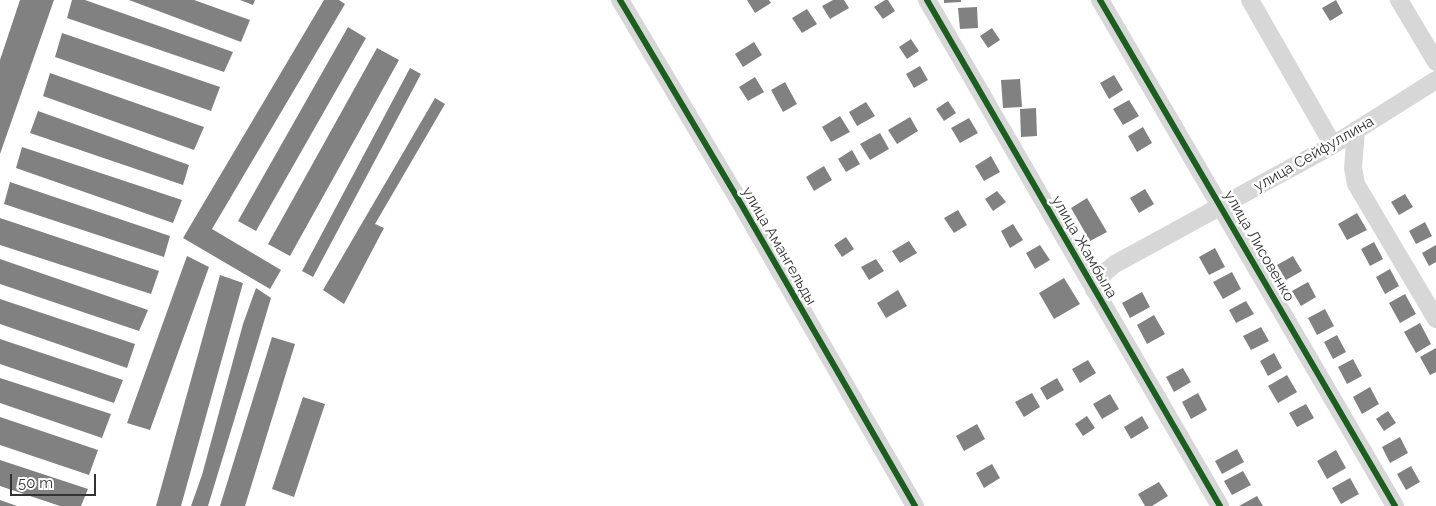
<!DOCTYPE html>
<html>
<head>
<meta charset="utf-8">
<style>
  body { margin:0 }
  #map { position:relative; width:1436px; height:506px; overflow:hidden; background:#fff; font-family:Raleway,sans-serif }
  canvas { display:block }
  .scale { position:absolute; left:10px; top:474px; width:86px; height:22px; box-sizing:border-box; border:2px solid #333; border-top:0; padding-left:6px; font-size:15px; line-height:18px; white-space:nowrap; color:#333; -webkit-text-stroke:4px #fff; paint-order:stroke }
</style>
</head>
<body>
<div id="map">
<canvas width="1436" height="506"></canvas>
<div class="scale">50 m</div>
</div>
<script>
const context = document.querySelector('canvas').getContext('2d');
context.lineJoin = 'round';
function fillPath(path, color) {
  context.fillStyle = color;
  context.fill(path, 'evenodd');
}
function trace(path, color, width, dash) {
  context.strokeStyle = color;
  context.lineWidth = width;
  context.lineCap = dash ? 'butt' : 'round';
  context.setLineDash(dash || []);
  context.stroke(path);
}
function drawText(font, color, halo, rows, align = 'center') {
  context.font = font + ' Raleway,sans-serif';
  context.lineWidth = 5;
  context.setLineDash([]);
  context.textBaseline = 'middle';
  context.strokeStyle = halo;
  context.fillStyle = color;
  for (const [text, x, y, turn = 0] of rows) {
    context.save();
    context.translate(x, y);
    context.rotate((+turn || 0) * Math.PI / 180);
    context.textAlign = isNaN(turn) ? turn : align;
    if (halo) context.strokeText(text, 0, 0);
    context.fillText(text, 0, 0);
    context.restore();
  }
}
const building = new Path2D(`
  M20,0H54L0,154V60Z
  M72,0H85L233,52L224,72L67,18Z
  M129,0H194L250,20L241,42Z
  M240,0H255L253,5Z
  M324,0H339L345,4L212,229L281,270L270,289L183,238Z
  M747,0H769L771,3L755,13Z
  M833,0H844L849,8L830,19L822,6Z
  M885,0H888L895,11L883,19L874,7Z
  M944,0H961V2L944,3Z
  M1336,0L1343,13L1330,21L1322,8Z
  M977,7L978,28L960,29L958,8Z
  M807,9L817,24L802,33L792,18Z
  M348,27L366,38L256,231L238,221Z
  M992,28L1000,40L988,48L980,36Z
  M62,33L220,87L211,111L55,57Z
  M911,39L919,51L907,59L899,47Z
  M754,42L762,55L743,67L735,54Z
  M377,48L399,60L290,256L268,244Z
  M920,66L928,80L914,88L906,74Z
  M410,68L421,74L313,277L302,271Z
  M50,73L204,127L194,150L43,96Z
  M1114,75L1123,90L1109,99L1100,83Z
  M755,77L764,92L748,101L739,87Z
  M1020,79L1022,107L1003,108L1001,80Z
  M785,82L797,104L783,112L771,90Z
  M435,98L445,104L375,224L384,228L344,304L323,290Z
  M1129,100L1139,116L1123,125L1113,109Z
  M948,101L956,113L944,121L936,109Z
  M866,102L875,116L857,126L849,112Z
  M1036,108L1037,136L1021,137L1020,109Z
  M38,111L189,165L183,185L30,133Z
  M840,116L850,132L831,142L822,127Z
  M910,117L918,131L897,144L888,130Z
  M969,118L978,133L960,143L951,128Z
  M1143,127L1152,143L1137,152L1128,136Z
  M880,133L889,149L870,160L860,144Z
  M22,147L182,200L173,223L16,168Z
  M852,150L860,164L846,172L838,159Z
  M991,156L1000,172L984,181L975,166Z
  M824,166L832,180L814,191L806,177Z
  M10,182L170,236L164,257L4,204Z
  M1145,189L1154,204L1139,213L1130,198Z
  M997,191L1006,202L993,211L985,199Z
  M1405,194L1413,207L1399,215L1391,202Z
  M1087,198L1107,232L1090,241L1071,208Z
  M958,210L967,225L954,233L944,218Z
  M1357,213L1367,230L1347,240L1338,224Z
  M0,218L159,271L151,294L0,245Z
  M1425,222L1432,236L1416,244L1409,231Z
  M1013,224L1023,240L1010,248L1001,231Z
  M846,237L854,249L842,257L834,245Z
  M909,241L917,253L900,263L892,251Z
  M1374,242L1383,259L1370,266L1361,249Z
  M1040,245L1050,260L1035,269L1026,253Z
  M1436,245V262L1429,266L1422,253Z
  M1215,248L1225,267L1209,275L1199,257Z
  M187,256L209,267L150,430L127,423Z
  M1293,256L1302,271L1286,280L1277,265Z
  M0,259L148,310L139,331L0,284Z
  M876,259L884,271L869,280L861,267Z
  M1390,269L1399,286L1385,294L1376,277Z
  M1232,272L1241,289L1223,299L1213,282Z
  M220,275L243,283L181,506H156Z
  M1064,278L1080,304L1054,319L1039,293Z
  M1308,282L1316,297L1301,306L1292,291Z
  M256,288L271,298L253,358L208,506H191L202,475L243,324Z
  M898,290L907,306L886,318L877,303Z
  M1142,292L1150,307L1130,318L1122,303Z
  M1405,294L1416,314L1400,323L1389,303Z
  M0,299L135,344L127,368L0,324Z
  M1246,301L1254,314L1236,323L1229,310Z
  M1325,309L1334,326L1317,335L1308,318Z
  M1154,315L1165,334L1147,344L1137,325Z
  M1420,323L1431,344L1416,353L1404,332Z
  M1261,327L1269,341L1251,350L1243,336Z
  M1337,335L1346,352L1333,359L1324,342Z
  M272,337L295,344L245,506H220Z
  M0,339L123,380L114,403L0,364Z
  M1436,348V372L1430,375L1420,357Z
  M1274,353L1282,368L1268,376L1260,361Z
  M1353,359L1362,376L1347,384L1338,367Z
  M1088,360L1096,373L1080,383L1072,369Z
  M1183,368L1191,382L1174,392L1166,377Z
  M1287,375L1297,392L1278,403L1268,386Z
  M0,378L111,414L102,438L0,403Z
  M1057,378L1064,390L1047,400L1040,388Z
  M1370,387L1379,404L1362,414L1353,397Z
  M1032,393L1040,407L1024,417L1015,402Z
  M1198,393L1207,410L1191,419L1182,402Z
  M1110,394L1119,409L1102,419L1093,404Z
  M303,397L325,404L294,497L272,489Z
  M1306,404L1314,418L1297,427L1289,413Z
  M1388,411L1396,423L1384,431L1376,419Z
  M1087,416L1095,428L1083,436L1075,424Z
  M1142,416L1149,428L1131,439L1124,427Z
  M0,417L98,450L89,475L0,445Z
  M977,424L985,439L964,451L956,436Z
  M1400,437L1408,453L1390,463L1382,447Z
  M1237,449L1244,462L1222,474L1215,461Z
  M1336,450L1346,468L1327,479L1317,461Z
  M0,460L88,489L81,506H60L0,486Z
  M992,464L1000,478L984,488L976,473Z
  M1411,466L1420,482L1406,490L1397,474Z
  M1243,471L1251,485L1232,495L1224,481Z
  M1350,478L1359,494L1341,504L1332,488Z
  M1159,482L1168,496L1152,506H1145L1138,494Z
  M1257,496L1263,506H1239Z
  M0,500L17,506H0Z`);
const minor = new Path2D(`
  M620,0L741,204L915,506
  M927,0L1220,506
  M1100,0L1395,506
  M1250,0L1333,145
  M1399,0L1436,62
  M1356,130L1353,168L1356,184L1436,319
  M1094,290L1105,272L1115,264L1333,145L1436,80`);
const cycleway = new Path2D(`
  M620,0L741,204L915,506
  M927,0L1220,506
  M1100,0L1395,506`);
const streetNames = [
  ["улица Сейфуллина",1314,154,-30],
  ["улица Амангельды",779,246,60],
  ["улица Лисовенко",1259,246,60],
  ["улица Жамбыла",1084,247,60]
];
fillPath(building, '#818181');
trace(minor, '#d7d7d7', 18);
trace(cycleway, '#1b5e20', 6);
drawText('15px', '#333', '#fff', streetNames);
</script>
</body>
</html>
